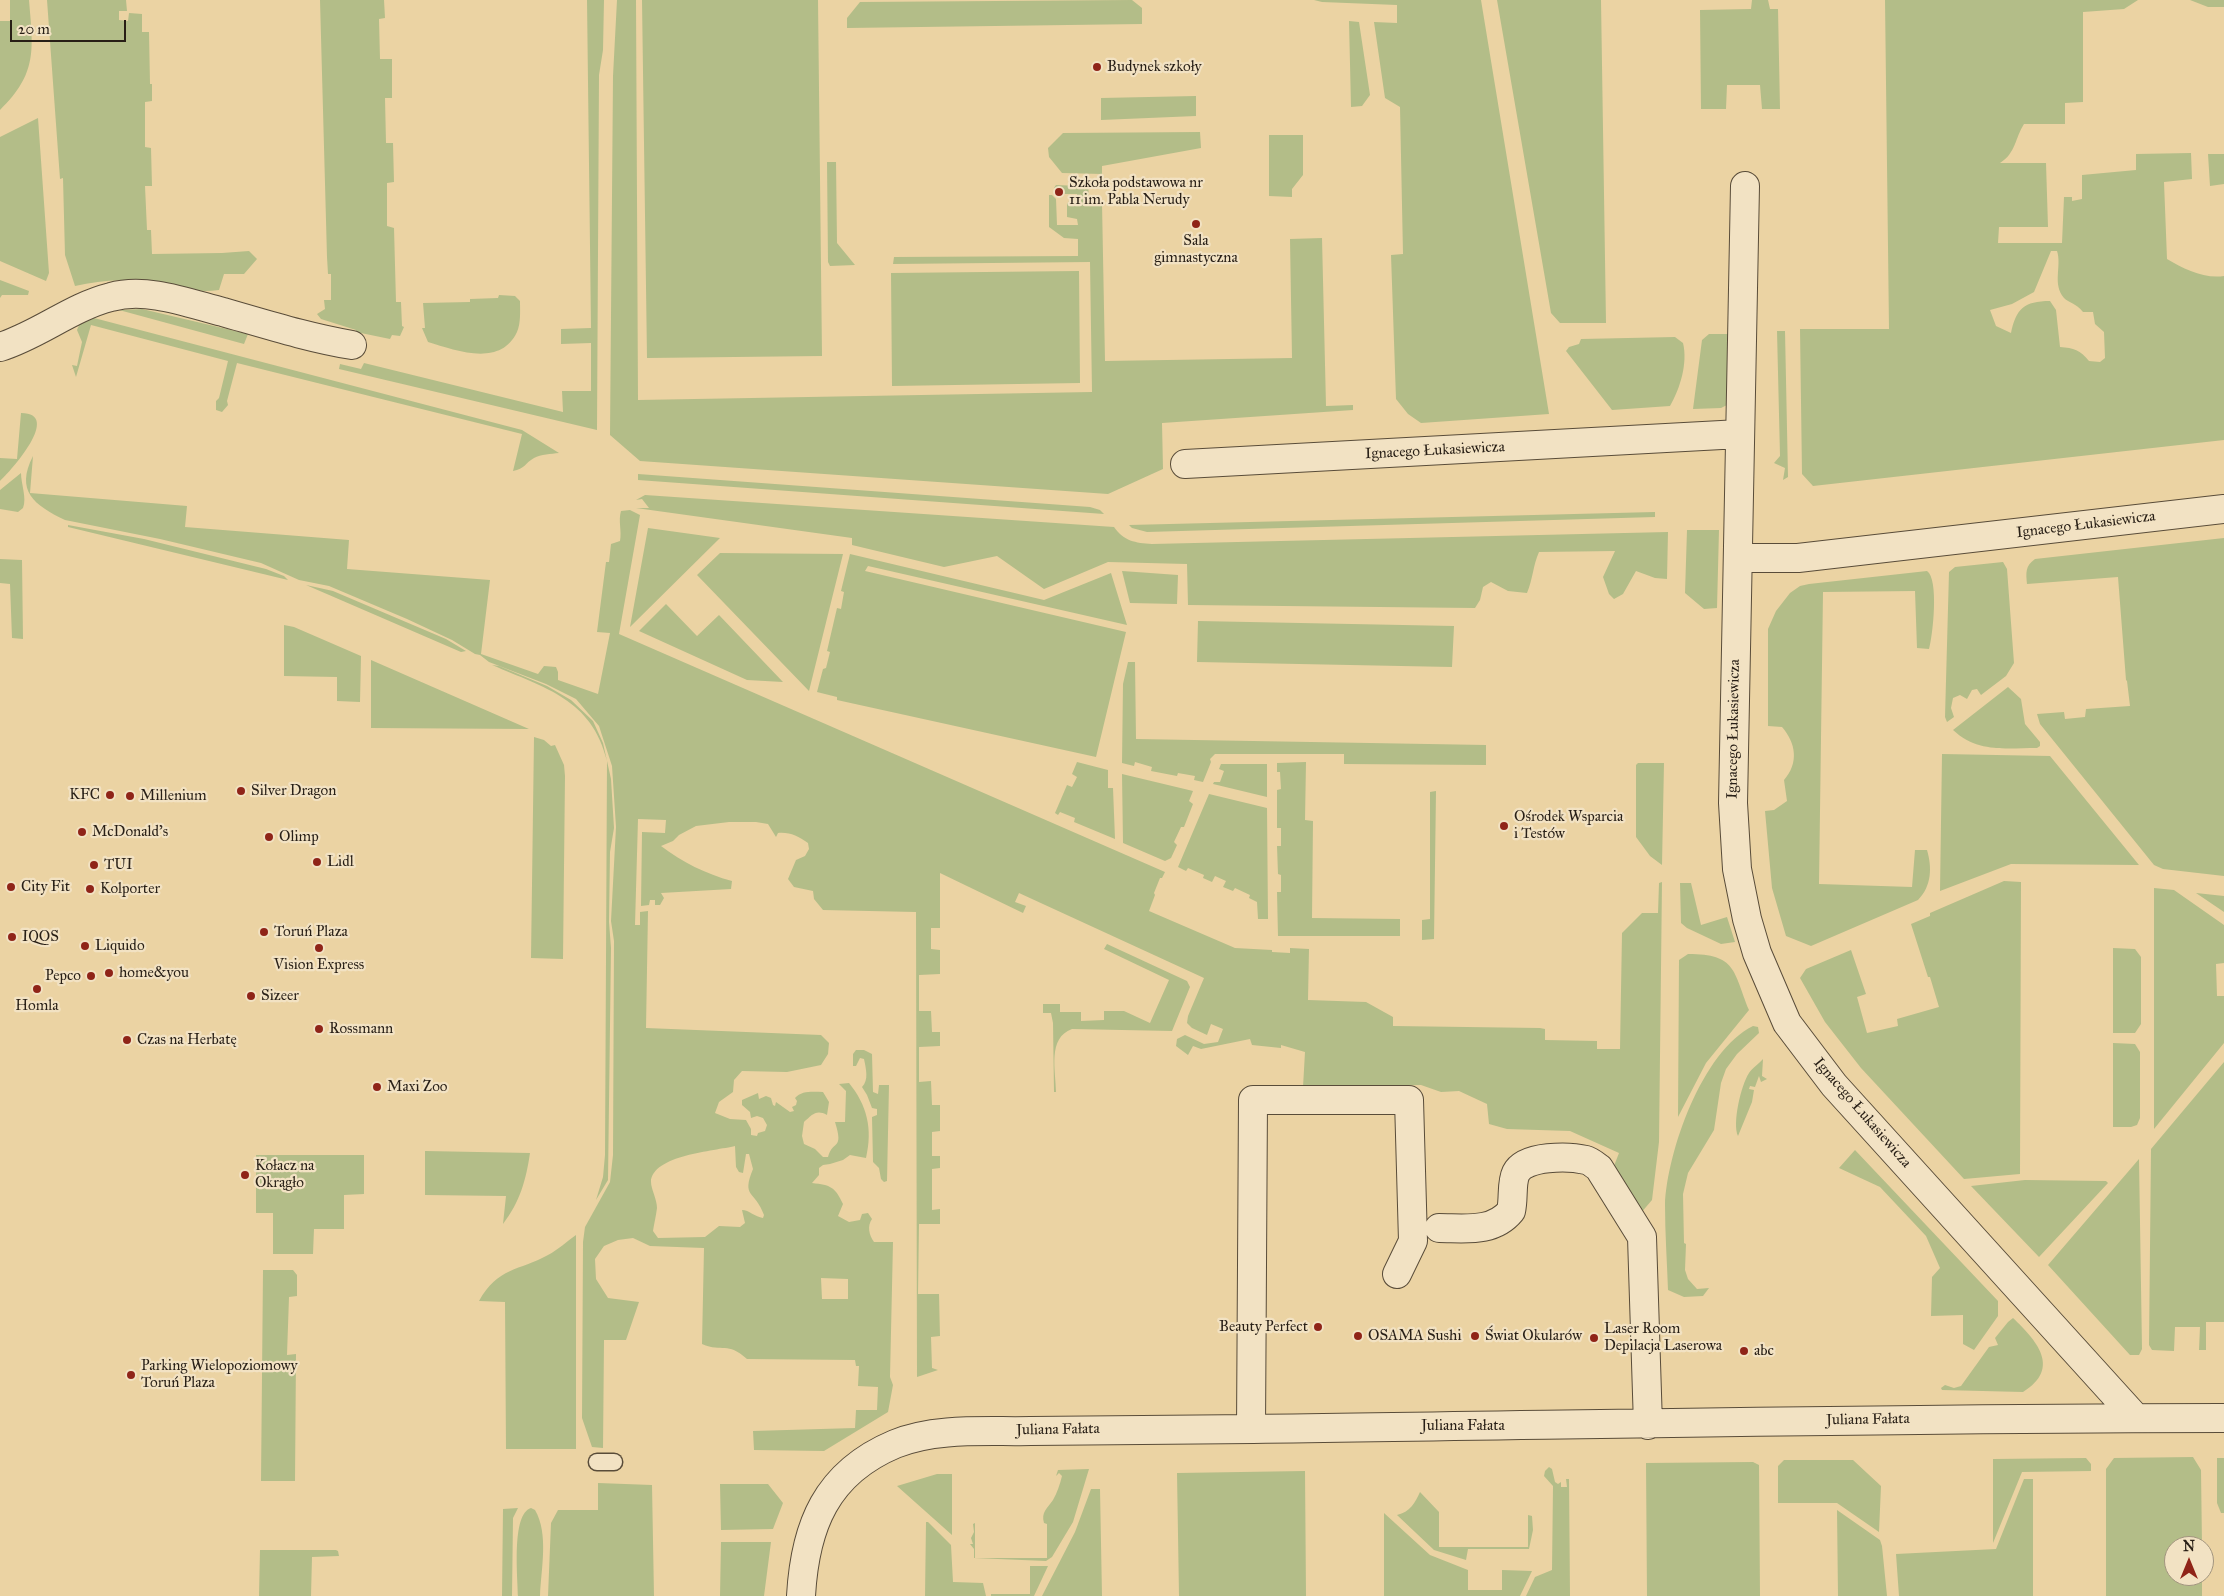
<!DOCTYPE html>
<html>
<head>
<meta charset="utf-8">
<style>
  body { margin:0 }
  #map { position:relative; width:2224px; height:1596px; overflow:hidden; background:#ebd3a3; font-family:"IM FELL Great Primer",serif }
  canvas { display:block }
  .north { position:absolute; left:2164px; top:1536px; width:50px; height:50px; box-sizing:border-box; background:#f2e2c3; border:1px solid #a1947e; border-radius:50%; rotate:0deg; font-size:14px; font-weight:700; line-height:20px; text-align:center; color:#281f16 }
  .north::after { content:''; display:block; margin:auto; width:18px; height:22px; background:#8f2418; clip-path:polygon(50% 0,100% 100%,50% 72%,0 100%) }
  .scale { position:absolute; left:10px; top:20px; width:116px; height:22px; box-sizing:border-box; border:2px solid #281f16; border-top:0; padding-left:6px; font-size:15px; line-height:18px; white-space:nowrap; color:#281f16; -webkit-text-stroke:4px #f2e2c3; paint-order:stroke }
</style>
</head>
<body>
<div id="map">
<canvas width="2224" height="1596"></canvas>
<div class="north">N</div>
<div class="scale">20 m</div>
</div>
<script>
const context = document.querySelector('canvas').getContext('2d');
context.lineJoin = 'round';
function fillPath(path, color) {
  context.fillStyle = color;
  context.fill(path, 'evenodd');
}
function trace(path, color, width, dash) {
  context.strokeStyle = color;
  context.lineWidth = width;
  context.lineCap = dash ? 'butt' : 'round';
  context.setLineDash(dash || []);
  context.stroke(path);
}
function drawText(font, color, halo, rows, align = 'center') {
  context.font = font + ' "IM FELL Great Primer",serif';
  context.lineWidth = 4.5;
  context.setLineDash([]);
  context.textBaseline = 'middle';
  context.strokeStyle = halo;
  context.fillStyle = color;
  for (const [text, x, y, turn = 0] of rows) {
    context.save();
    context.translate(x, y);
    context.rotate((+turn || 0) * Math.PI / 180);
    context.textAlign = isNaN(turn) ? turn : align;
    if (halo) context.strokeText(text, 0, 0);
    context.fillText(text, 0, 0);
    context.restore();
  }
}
const green = new Path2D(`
  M10,0H29C33,49 38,73 0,110V21H10Z
  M47,0H126L127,11H119V20L128,21L129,13L142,14V32H149L150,84H152V101L145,102V147L151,148L152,186H145L147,230H151L152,254L222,253L249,251L257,259L244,274H224L219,290C190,294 163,284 134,281C114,279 94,282 75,286L65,255L63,178L60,179Z
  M320,0H384L385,18L379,19L380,59H392V98H385L386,143H393L394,182L387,183V226L394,228L396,302H401L402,326L404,327L400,336L392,335L390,339L356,332V330L321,319L317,314L325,309L324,300H331V274H328L327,257Z
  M587,0H604L603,50L599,75L597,430L339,369L340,364L361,369L364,363L563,412L562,391H591V343L561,344V329L591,328Z
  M617,0H636L638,400L1092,392L1090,262L893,264L894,257L1078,256V239L1064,238L1049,227V195H1052L1056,199L1057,225H1078L1077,219L1067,217V204L1069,201H1077V194H1065L1054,188L1056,185L1080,186L1081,179H1088L1089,203H1102L1105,361L1292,358L1290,239L1322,238L1326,406L1353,405V410L1162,423L1163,469L1108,494L640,461L610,435L613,76Z
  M642,0H818L822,356L647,358Z
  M1132,0L1142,8V24L847,28V18L860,2Z
  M1314,0H1481L1549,414L1421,423L1408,414L1396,399L1391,255L1403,254L1400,107L1385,98L1374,22L1397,23V5L1322,2Z
  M1497,0H1601L1606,323H1560L1551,313Z
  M1752,0H1768L1770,9H1778L1780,109H1762L1760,85H1727L1726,109H1701L1700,10L1751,9Z
  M1885,0H2138L2124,9L2083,12V102L2065,103V124H2024C2015,138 2016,153 2000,163H2046L2048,227H1999L1998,243H2062L2064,197H2072V201L2082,199V175L2136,170V154L2191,153L2192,179L2164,182L2167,259C2184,269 2204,279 2224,276V440L1813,486L1802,474L1800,329H1889ZM2051,251H2057C2062,266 2052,284 2064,298C2069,303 2076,303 2083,312H2093L2095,324L2104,332L2105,358L2100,362L2089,361C2080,350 2074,348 2060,347L2056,310L2050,301C2024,301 2016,309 2011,333L1996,326L1990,310L2012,304L2034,292Z
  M2190,0H2224V7H2208Z
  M1349,21L1359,22L1370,95L1362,106L1351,107Z
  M1196,96V116L1101,120V98Z
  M38,118L49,273L46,281L0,261V137Z
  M1200,132L1201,148L1102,166V174L1062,173L1049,157L1048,148L1063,133Z
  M1269,135H1303V175L1292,189V197L1269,196Z
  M2208,154H2224V184L2210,186Z
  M827,162H836L837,243L855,265L830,266L828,262Z
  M1079,271L1080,383L892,386L891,273Z
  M0,280L29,291L28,295H2L0,298Z
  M499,295L515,296L520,301C520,311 521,323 517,332C500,368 455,350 428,342L422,328H425L423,303L470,302V299L498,298Z
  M142,309L248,334L244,344L119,310Z
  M94,318L522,430L559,453C551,454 541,454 534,458C525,463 525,469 513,471L522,434L237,363L227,401L228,405L222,412L216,410V401L219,398L228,361L91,325L76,377L72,365L77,366L82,342L77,330C80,321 85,320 94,318Z
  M1777,331H1785L1788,477L1783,480L1785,468L1774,463L1780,456Z
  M1709,334H1733L1731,403L1721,408L1693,409L1702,340Z
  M1675,337L1683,343C1688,363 1680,389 1670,406L1612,410L1566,351L1569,347L1579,344L1581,339Z
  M21,413C63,413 10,472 0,481V458L17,459Z
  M33,456L30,493L187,506L185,527L349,540L347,569L490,580L481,654L538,674L544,666L556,667L558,672V680L598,694L610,633L597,632L606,562H609L611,544L620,541C622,531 618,521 621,511L630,510L640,515L619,634L1165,872L1162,878H1160L1154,893L1155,895L1149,911L1235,948L1272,950V952L1290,953V948L1309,949L1308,1000L1366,1002L1393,1017V1026L1540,1028L1545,1029V1040L1597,1041V1049H1620L1622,933L1642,913H1658L1659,883L1662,882L1659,1142L1652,1200L1640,1214L1612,1171L1619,1153L1570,1131L1507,1129L1489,1124L1487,1104L1459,1091L1441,1092L1421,1085L1303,1087L1305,1052L1281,1045V1048L1252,1045L1250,1039L1201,1049L1193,1046L1188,1055L1176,1046L1177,1039L1185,1035L1204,1044L1218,1042L1223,1029L1211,1024L1207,1035L1192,1028L1187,1023L1188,1016L1204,978L1019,893L1015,902L1026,906L1023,913L940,873V928H931V949L940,950V974L919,975V1011H931L932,1032H940V1046L919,1047V1082L931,1081L932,1105H940V1131L932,1132V1156H940V1168L932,1169V1210L940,1209V1224H919L918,1294H939L940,1336L931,1337L932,1368L938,1370L917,1377L916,912L823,910L814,899L813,891L794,887L788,879L796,860L805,856L809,849L808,843C798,836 790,832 778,833L776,837L768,824L756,822H729L696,826L679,835L673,841L661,846C682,862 706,874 732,881L731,889L661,893L664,898L660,905H655V900H650L649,905L641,906L642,832L665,833L666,820L638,819L635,925H640V912L648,911L646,1028L821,1035L829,1043L828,1054L821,1065L787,1072L742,1071L734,1080L733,1092L719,1102L715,1113L730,1119L746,1120L751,1129V1135L757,1136L758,1133L765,1131L767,1125L763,1118L757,1116L751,1118L750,1112L742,1105V1100L758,1093L759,1099L766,1096L771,1098L773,1105L775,1106L776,1102L790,1112L794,1111L792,1107L796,1105L797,1101L795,1098C802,1090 814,1092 823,1092L829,1102L827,1115C816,1109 812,1115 804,1122L802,1136L804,1144L815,1149L823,1157H828C833,1139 844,1151 835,1122H845L846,1091L839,1084L849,1083C867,1105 873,1129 866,1158L850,1155L843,1160L830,1164L823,1165L819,1168V1175L812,1183C831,1185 835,1187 843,1204L838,1216L849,1222L860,1220L862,1214L868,1213L872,1219C867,1226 869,1235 874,1242H893L890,1377L893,1385L888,1412L824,1451L754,1450L753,1431L855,1428L856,1410H877L878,1387L858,1386L859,1366H856L855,1360L747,1359C727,1341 723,1353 702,1344L704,1248L650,1246L633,1238L618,1240L604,1246L595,1259L596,1279L608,1298L639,1302L626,1340H604L603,1448L592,1447L582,1418L583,1242L585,1227L610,1182L613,1155L614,941L611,921L616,827L612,766L599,726L576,699L546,684L489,662L480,655L475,654L452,640L407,619L329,586L299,580L261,563L160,539L65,520C34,505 15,491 33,456ZM735,1146L736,1167L739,1172L743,1173L746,1154H749L753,1169C741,1198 755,1190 764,1215L763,1218C755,1217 749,1210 742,1210L745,1223L740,1227L719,1226L705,1237L658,1238L653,1231C654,1224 656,1216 657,1208C657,1199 651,1189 651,1182C652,1155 715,1151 735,1146ZM821,1278L848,1279V1299H822Z
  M21,473C21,484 27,498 23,508L18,512L0,509V490Z
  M638,474L1090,507L1100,510L1104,514L638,480Z
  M645,495L1114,527C1124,541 1135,543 1152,544L1668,532L1667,579L1655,578L1636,571L1623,594L1614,599L1609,594L1603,577L1615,551L1539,552C1533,565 1533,579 1527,593L1508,591L1491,582L1483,587L1480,600L1475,608L1188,605L1187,564L1108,562L1044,589L997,556L944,567L852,545V538L636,508H649L642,499L636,500Z
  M1655,512V517L1147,532L1132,528L1129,525Z
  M68,525L144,539L266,569L284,576L288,580L68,527Z
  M648,528L720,538L630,627Z
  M1687,530H1719L1717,608L1704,609L1685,593Z
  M2224,538V876L2163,869L2154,865L2040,724L2037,714L2064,712L2065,719L2085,717L2086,709L2130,706L2127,681L2126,680L2118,577L2027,584C2026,573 2025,566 2035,559Z
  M720,553L843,554L809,691L697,575Z
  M850,554L1044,600L1111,573L1127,625L868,566L865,571L1126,632L1096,757L837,700V697L817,692L823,669L826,668L830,652L827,651L837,608L841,609L844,592L841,591Z
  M0,559L22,560L23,639L12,638L10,584L0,583Z
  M2003,562L2007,569L2014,663L2006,676L1981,695L1977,689L1972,690L1967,699L1960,695L1953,698L1951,708L1954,717L1947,722L1945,717L1949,572L1955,567Z
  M1122,571L1178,575L1177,604L1130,603Z
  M1927,571C1939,579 1933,635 1929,649L1917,648L1915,591L1823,592L1819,884L1912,887L1915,850H1927C1932,867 1932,886 1918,900L1811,946L1786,936L1772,888L1765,811L1774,810L1787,801L1784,780C1799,763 1796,743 1782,727L1768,726V629L1776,611L1790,593L1800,586L1809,584Z
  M306,585L333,591L446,639L466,651L461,652Z
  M666,604L697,636L719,615L783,682L747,680L639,631Z
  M1198,621L1454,626L1452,667L1197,662Z
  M284,625L294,627L361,656L360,702L337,701V677L284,676Z
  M371,660L529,729L371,728Z
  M1128,662H1135L1136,739L1486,745V765L1344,764V754H1215L1210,759L1211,762L1203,782L1194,780L1195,776L1178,773L1177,776L1151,771L1152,767L1135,762L1134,766L1122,763L1123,684Z
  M492,665L499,666L547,686L571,700L593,721L603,743L611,779L614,828L610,852L609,922L611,948L608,1180L596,1200L603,1177L605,1155L607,761C592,699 545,688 492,665Z
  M2008,687L2021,699L2025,724L2040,742V746L2037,748C2005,748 1978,753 1953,730Z
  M534,737L544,740L551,746L555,745L564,765L565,776L563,959L531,958Z
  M1942,754L2050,756L2139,865L2011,864L1940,891Z
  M1077,762L1108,770V788H1113L1115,839L1074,822L1075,818L1060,812L1058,815L1055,813L1067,785L1072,787L1077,777L1072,774Z
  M1306,762L1305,820L1313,821L1312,918L1400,919V936H1278L1277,892H1281V875L1278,874L1277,846H1281V828H1277V790L1281,789L1280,772H1277V763Z
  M1638,763H1664L1662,865L1650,856L1636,837V765Z
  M1221,764H1267V797L1213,784L1214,782H1220L1224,771L1219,769Z
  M1122,774L1193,791L1189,801L1193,804L1184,827H1181L1174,842L1177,845L1171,858L1165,861L1123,843Z
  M1436,791L1434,939L1422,940V920L1430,919V792Z
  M1209,794L1267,808L1268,919H1258L1257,902L1249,898L1250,895L1235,888L1233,891L1223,887L1226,881L1215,876L1212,882L1203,878L1204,875L1188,868L1186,871L1178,867Z
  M2004,881L2021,882L2020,1174L1964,1179L1861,1068L1825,1022L1800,978L1806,969L1851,950L1866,994L1857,997L1867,1033L1898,1026L1897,1019L1939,1007L1930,977H1928L1911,924L1930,916V913Z
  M1680,883H1691L1701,925L1727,917L1735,942L1721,944L1687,928L1681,923Z
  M2154,888L2174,890L2224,925V963L2216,964L2217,996H2224V1043L2154,1129Z
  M2196,893L2224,896V912Z
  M1107,944L1187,981L1190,987L1172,1031L1072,1029C1047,1038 1056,1071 1056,1092H1054L1053,1023L1051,1013H1043V1004H1060V1012H1081V1021L1104,1020V1011H1124L1150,1023L1169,980L1104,949Z
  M2113,948L2135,949L2141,957V1024L2135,1033H2113Z
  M1688,954C1737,954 1733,971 1749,1010L1706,1063L1678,1117L1679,960Z
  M1753,1026L1758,1027L1759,1033L1737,1054L1726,1069L1721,1083L1714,1130L1688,1173L1683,1194L1684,1243L1686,1244L1685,1270L1688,1279L1697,1289L1709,1288L1703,1296L1684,1297L1668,1290C1667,1262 1665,1233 1665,1205C1667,1152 1702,1051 1753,1026Z
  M2113,1043L2135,1044L2140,1052V1118L2137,1125L2131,1127H2113Z
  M856,1050H864L872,1054L873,1092L878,1094L879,1085H889L887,1181L884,1182L881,1179L879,1168L873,1162L872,1117L877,1115V1109L872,1108L867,1095L862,1087C869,1080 866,1069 864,1059L860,1058L856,1066H853V1054Z
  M1763,1059L1762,1076L1767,1079L1761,1082L1759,1076L1755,1087L1750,1086L1749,1089L1754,1090L1752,1102L1738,1136C1732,1124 1741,1085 1749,1073C1752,1068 1759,1064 1763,1059Z
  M2224,1062V1322H2206V1350H2199L2200,1327H2175L2174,1351L2152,1350L2149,1345L2151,1149Z
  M1855,1150L1998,1301V1316L1974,1350L1963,1344V1315L1931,1316L1932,1277L1940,1268L1926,1236L1880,1187L1839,1168Z
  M425,1151L530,1153C526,1180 520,1202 503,1224L506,1196L425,1195Z
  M256,1155H364V1194L344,1195V1229H314L313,1254H273V1213H256Z
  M2139,1159L2142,1349L2139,1355H2130L2048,1265Z
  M2025,1180L2106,1181L2108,1183L2039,1257L1971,1186Z
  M576,1235V1449H506L505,1302L479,1301C498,1267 519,1271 548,1255C558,1250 567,1241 576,1235Z
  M263,1270H293L297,1275V1296L289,1297L287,1355L296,1354L295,1481H261Z
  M2013,1318C2036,1340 2062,1368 2023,1392L1942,1390L1941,1388L1945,1385L1954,1388L1961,1386L1989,1347L1998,1345L1995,1338L2008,1322Z
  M2193,1457L2201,1470L2202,1546H2174V1576H2202V1596H2106V1469L2114,1458Z
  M2086,1458L2091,1464V1471L2022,1472L1993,1543V1459Z
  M2217,1458H2224V1513H2221L2217,1503Z
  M1784,1460H1853L1881,1486L1879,1532L1837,1503H1778V1466Z
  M1753,1462L1759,1465L1760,1596H1647L1646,1463Z
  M1549,1467L1552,1469L1555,1482L1558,1484L1561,1482V1487H1567L1566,1479H1569L1570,1596H1526L1535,1577L1552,1570L1553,1486L1544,1476L1545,1471Z
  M1089,1469L1073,1522L1052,1557L1046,1561L974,1558V1549L970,1544H973L971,1538L974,1532L973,1524L975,1523V1558H1047V1524L1044,1523C1041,1512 1047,1509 1053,1500C1057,1493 1060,1484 1062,1476L1059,1473L1056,1476L1058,1470Z
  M1305,1471L1306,1596H1179L1177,1473Z
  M937,1474H952V1535L897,1486Z
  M2024,1479H2033V1596H1899L1896,1554L1996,1549Z
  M598,1483L652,1485L654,1596H548L551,1523L558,1510H598Z
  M720,1484H768L783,1503L773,1529L721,1530Z
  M1091,1489H1100L1102,1596H1042L1075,1532Z
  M1420,1492L1439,1512V1547H1528V1515L1532,1516L1533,1530L1529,1549H1468L1466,1560L1434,1550L1397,1515C1410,1512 1415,1503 1420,1492Z
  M518,1508L513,1518L512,1596H502L503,1509Z
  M531,1508L535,1510C549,1534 541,1569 540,1596H518C518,1578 511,1514 531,1508Z
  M1837,1510L1880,1540L1882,1546L1887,1596H1838Z
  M1384,1513L1430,1555L1468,1570V1590H1502V1570L1532,1571L1520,1596H1384Z
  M926,1522H928L951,1545L953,1582L983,1583L986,1596H925Z
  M721,1542H771L764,1596H720Z
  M260,1550H336L338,1551L339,1556L312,1557L311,1596H259Z
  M1030,1566H1048L1034,1596H991V1594H1030Z`);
const lane = new Path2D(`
  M597,1462H614`);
const street = new Path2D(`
  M1745,186L1733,803L1737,869L1747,919L1757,953L1787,1023L1834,1085L2136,1418
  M0,347C39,335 71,307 111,297C147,287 188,303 223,312C265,324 309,338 352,345
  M1185,464L1740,434
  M1739,558H1798L2224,509
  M1439,1228C1465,1228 1493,1233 1511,1211C1514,1199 1511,1183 1516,1173C1525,1155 1569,1156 1586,1160C1590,1161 1595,1165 1599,1168L1642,1237L1648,1425
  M1251,1429L1253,1100H1409L1413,1241L1397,1274
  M801,1596C805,1526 826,1473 895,1444C936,1427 988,1432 1031,1431C1105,1430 1179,1429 1253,1429C1577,1425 1900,1418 2224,1418`);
const markers = [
  [1097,67,5,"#8f2418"],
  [1059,192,5,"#8f2418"],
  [1196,224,5,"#8f2418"],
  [241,791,5,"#8f2418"],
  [110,795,5,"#8f2418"],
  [130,796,5,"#8f2418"],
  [1504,826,5,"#8f2418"],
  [82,832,5,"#8f2418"],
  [269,837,5,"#8f2418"],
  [317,862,5,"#8f2418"],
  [94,865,5,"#8f2418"],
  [11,887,5,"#8f2418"],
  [90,889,5,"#8f2418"],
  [264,932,5,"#8f2418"],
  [12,937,5,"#8f2418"],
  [85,946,5,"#8f2418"],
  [319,948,5,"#8f2418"],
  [109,973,5,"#8f2418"],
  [91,976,5,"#8f2418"],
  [37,989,5,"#8f2418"],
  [251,996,5,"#8f2418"],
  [319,1029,5,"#8f2418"],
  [127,1040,5,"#8f2418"],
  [377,1087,5,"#8f2418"],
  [245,1175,5,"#8f2418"],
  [1318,1327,5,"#8f2418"],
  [1358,1336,5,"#8f2418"],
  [1475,1336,5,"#8f2418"],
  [1594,1338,5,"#8f2418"],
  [1744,1351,5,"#8f2418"],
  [131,1375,5,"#8f2418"]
];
const poiNames = [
  ["Budynek szkoły",1107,67],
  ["Szkoła podstawowa nr",1069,183],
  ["11 im. Pabla Nerudy",1069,200],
  ["Sala",1196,241,"center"],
  ["gimnastyczna",1196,258,"center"],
  ["Silver Dragon",251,791],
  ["KFC",100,795,"right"],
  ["Millenium",140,796],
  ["Ośrodek Wsparcia",1514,817],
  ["i Testów",1514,834],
  ["McDonald's",92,832],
  ["Olimp",279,837],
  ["Lidl",327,862],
  ["TUI",104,865],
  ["City Fit",21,887],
  ["Kolporter",100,889],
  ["Toruń Plaza",274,932],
  ["IQOS",22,937],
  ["Liquido",95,946],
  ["Vision Express",319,965,"center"],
  ["home&you",119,973],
  ["Pepco",81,976,"right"],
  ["Sizeer",261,996],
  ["Homla",37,1006,"center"],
  ["Rossmann",329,1029],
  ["Czas na Herbatę",137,1040],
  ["Maxi Zoo",387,1087],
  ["Kołacz na",255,1166],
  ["Okrągło",255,1183],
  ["Beauty Perfect",1308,1327,"right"],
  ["Laser Room",1604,1329],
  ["Depilacja Laserowa",1604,1346],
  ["OSAMA Sushi",1368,1336],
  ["Świat Okularów",1485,1336],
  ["abc",1754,1351],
  ["Parking Wielopoziomowy",141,1366],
  ["Toruń Plaza",141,1383]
];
const streetNames = [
  ["Ignacego Łukasiewicza",1435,451,-3],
  ["Ignacego Łukasiewicza",2086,525,-7],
  ["Ignacego Łukasiewicza",1734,729,-89],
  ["Ignacego Łukasiewicza",1862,1113,49],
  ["Juliana Fałata",1868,1420,-1],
  ["Juliana Fałata",1463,1426],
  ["Juliana Fałata",1058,1430,-1]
];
fillPath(green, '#b3bd88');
trace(lane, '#594c39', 19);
trace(street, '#594c39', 30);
trace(lane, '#f2e2c3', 16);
trace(street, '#f2e2c3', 28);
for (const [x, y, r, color] of markers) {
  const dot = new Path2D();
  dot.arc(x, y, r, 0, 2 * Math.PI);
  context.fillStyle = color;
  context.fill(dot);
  trace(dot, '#f2e2c3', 2);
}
drawText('15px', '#281f16', '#f2e2c3', poiNames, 'left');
drawText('15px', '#281f16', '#f2e2c3', streetNames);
</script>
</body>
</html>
